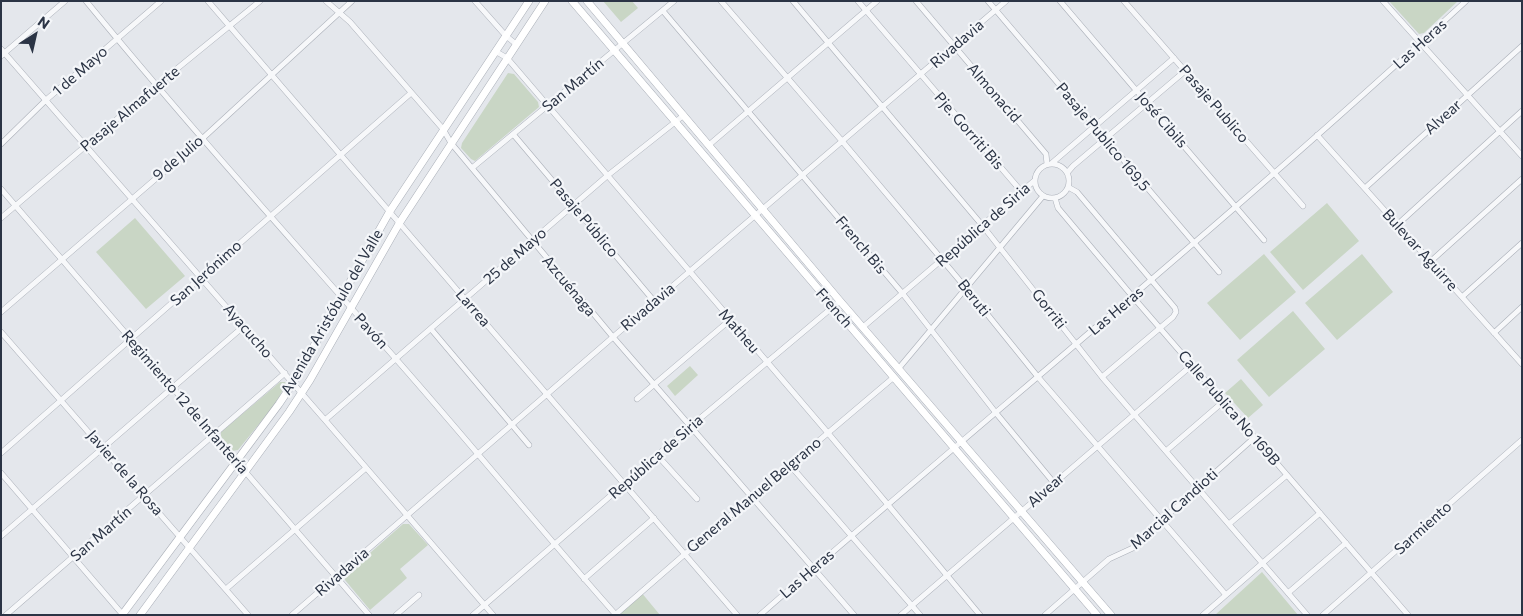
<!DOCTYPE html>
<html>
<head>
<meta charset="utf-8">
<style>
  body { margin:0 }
  #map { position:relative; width:1523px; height:616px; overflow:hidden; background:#e4e7ec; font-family:Commissioner,sans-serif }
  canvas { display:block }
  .frame { position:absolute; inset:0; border:2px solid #2b3445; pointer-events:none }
  .north { position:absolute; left:10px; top:10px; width:50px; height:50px; -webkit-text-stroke:4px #f4f6f9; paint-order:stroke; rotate:35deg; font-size:14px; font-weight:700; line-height:20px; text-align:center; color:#2b3445 }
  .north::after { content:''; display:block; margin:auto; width:18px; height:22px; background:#2b3445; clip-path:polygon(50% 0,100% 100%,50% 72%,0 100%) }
</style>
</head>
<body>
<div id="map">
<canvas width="1523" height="616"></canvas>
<div class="frame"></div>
<div class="north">N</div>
</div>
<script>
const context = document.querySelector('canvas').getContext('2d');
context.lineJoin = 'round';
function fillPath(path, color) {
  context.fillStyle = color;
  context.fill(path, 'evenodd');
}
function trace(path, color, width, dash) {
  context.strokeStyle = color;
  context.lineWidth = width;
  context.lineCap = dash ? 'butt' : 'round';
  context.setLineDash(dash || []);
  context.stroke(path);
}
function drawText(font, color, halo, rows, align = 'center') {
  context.font = font + ' Commissioner,sans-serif';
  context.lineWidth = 4.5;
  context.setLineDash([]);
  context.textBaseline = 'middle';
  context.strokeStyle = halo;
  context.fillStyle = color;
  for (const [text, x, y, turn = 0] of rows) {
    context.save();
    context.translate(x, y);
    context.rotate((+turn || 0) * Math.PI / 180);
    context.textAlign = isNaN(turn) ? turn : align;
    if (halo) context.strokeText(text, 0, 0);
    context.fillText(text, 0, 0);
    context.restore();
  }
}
const green = new Path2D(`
  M603,1H632L638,8L621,22Z
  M1389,1H1458L1424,33L1419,34Z
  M508,73L514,74L538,102L539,107L475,161L471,159L461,148L462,143Z
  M1327,203L1359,241L1303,290L1270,252Z
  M135,218L185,276L146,309L96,252Z
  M1264,254L1296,292L1240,340L1207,303Z
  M1362,254L1393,292L1337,340L1305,303Z
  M1293,311L1325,349L1269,397L1237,360Z
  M690,366L698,375L675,396L667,386Z
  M1241,379L1263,405L1248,418L1225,393Z
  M280,382H285L286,384L276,403L238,450L232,451L221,437V432Z
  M403,524H409L428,545L400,569L407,578L370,610L345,580L346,574Z
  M1262,572L1298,615H1215Z
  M641,592L660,615H615Z`);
const minor = new Path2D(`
  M86,1C186,123 292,240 396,359C470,443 541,530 616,615
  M208,1L737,615
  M326,1L350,22L443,129L451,143L613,337L854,615
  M475,1L506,36L516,44
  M721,1L842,141L966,288L1038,377L1226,595
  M793,1L982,225L1102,377L1307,615
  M858,1L1021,191
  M916,1L1046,154L1047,164
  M988,1L1219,272
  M1060,1L1264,240
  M1124,1L1303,206
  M1383,1L1522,156
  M663,11L903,294L996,413L1054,483
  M1,49L325,420L493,615
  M495,51L507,58L828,433L980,615
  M1,56L65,1
  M513,134L654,301
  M1317,135L1522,364
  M1,144L46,100L161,1
  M709,145L877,1
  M1052,163L1174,58
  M1035 181a17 17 0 1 1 34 0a17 17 0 1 1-34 0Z
  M472,168L674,1
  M1067,173L1073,166L1185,71
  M1068,187L1077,192L1175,308L1176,312L1173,317L1102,377
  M1365,188L1522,46
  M1,189L369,615
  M1055,198L1058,208L1133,297L1408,615
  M1,218L157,85L260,1
  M1397,225L1522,111
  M1430,262L1522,179
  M1462,297L1522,243
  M1,312L203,138L352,1
  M863,327L1034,181
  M431,329L529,445
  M1,332L248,615
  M1494,333L1522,307
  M899,368L1043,196
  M637,399L730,320
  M325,420L607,176L684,115
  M1166,451L1224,401
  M1,453L411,93
  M657,455L697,499
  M790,465L920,615
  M1,473L123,615
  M1229,524L1287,475
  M1,536L244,326
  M584,579L654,518
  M226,589L366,468
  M1288,593L1346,543
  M6,615L285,373
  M292,615L613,337L1006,1
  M396,615L419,595
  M473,615L691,426L840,301
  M615,615L685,554L894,377
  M760,615C995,410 1237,213 1466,1
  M901,615L1192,365
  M1045,615L1109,559L1135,547L1162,520L1255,437
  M1203,615L1320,513
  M1323,615L1522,440`);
const secondary = new Path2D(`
  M572,1L1097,615
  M587,1L840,301L1111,615
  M122,615L279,404L293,383L390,211L529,1
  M140,615L289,412L310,380L400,222L545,1`);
const streetNames = [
  ["Rivadavia",957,44,-41],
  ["Las Heras",1420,44,-42],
  ["1 de Mayo",80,71,-41],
  ["San Martín",573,85,-40],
  ["Almonacid",994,93,49],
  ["Pasaje Publico",1214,104,49],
  ["Pasaje Almafuerte",130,109,-40],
  ["Alvear",1443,117,-42],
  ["José Cibils",1162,120,49],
  ["Pje. Gorriti Bis",969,131,49],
  ["Pasaje Publico 169,5",1103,137,50],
  ["9 de Julio",178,158,-40],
  ["Pasaje Público",584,218,50],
  ["República de Siria",983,225,-41],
  ["French Bis",861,245,50],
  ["Bulevar Aguirre",1420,250,48],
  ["25 de Mayo",515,256,-41],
  ["San Jerónimo",206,273,-42],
  ["Azcuénaga",569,286,50],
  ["Beruti",974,298,51],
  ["Rivadavia",648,307,-40],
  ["Larrea",473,308,49],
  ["French",834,308,49],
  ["Gorriti",1049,309,52],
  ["Las Heras",1116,311,-40],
  ["Avenida Aristóbulo del Valle",332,312,-60],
  ["Ayacucho",248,331,49],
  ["Pavón",371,331,48],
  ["Matheu",739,331,49],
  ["Regimiento 12 de Infantería",185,402,49],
  ["Calle Publica No 169B",1229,408,49],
  ["República de Siria",656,457,-41],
  ["Javier de la Rosa",125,473,49],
  ["Alvear",1046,490,-41],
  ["General Manuel Belgrano",754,495,-40],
  ["Marcial Candioti",1174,509,-42],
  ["Sarmiento",1423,528,-42],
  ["San Martín",101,534,-41],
  ["Rivadavia",342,572,-41],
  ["Las Heras",807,574,-41]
];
fillPath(green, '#c9d6c5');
trace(minor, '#a9aeb7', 6);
trace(secondary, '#a9aeb7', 8);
trace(minor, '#f7f8fa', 5);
trace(secondary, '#fff', 7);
drawText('15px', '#2b3445', '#f4f6f9', streetNames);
</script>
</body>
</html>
